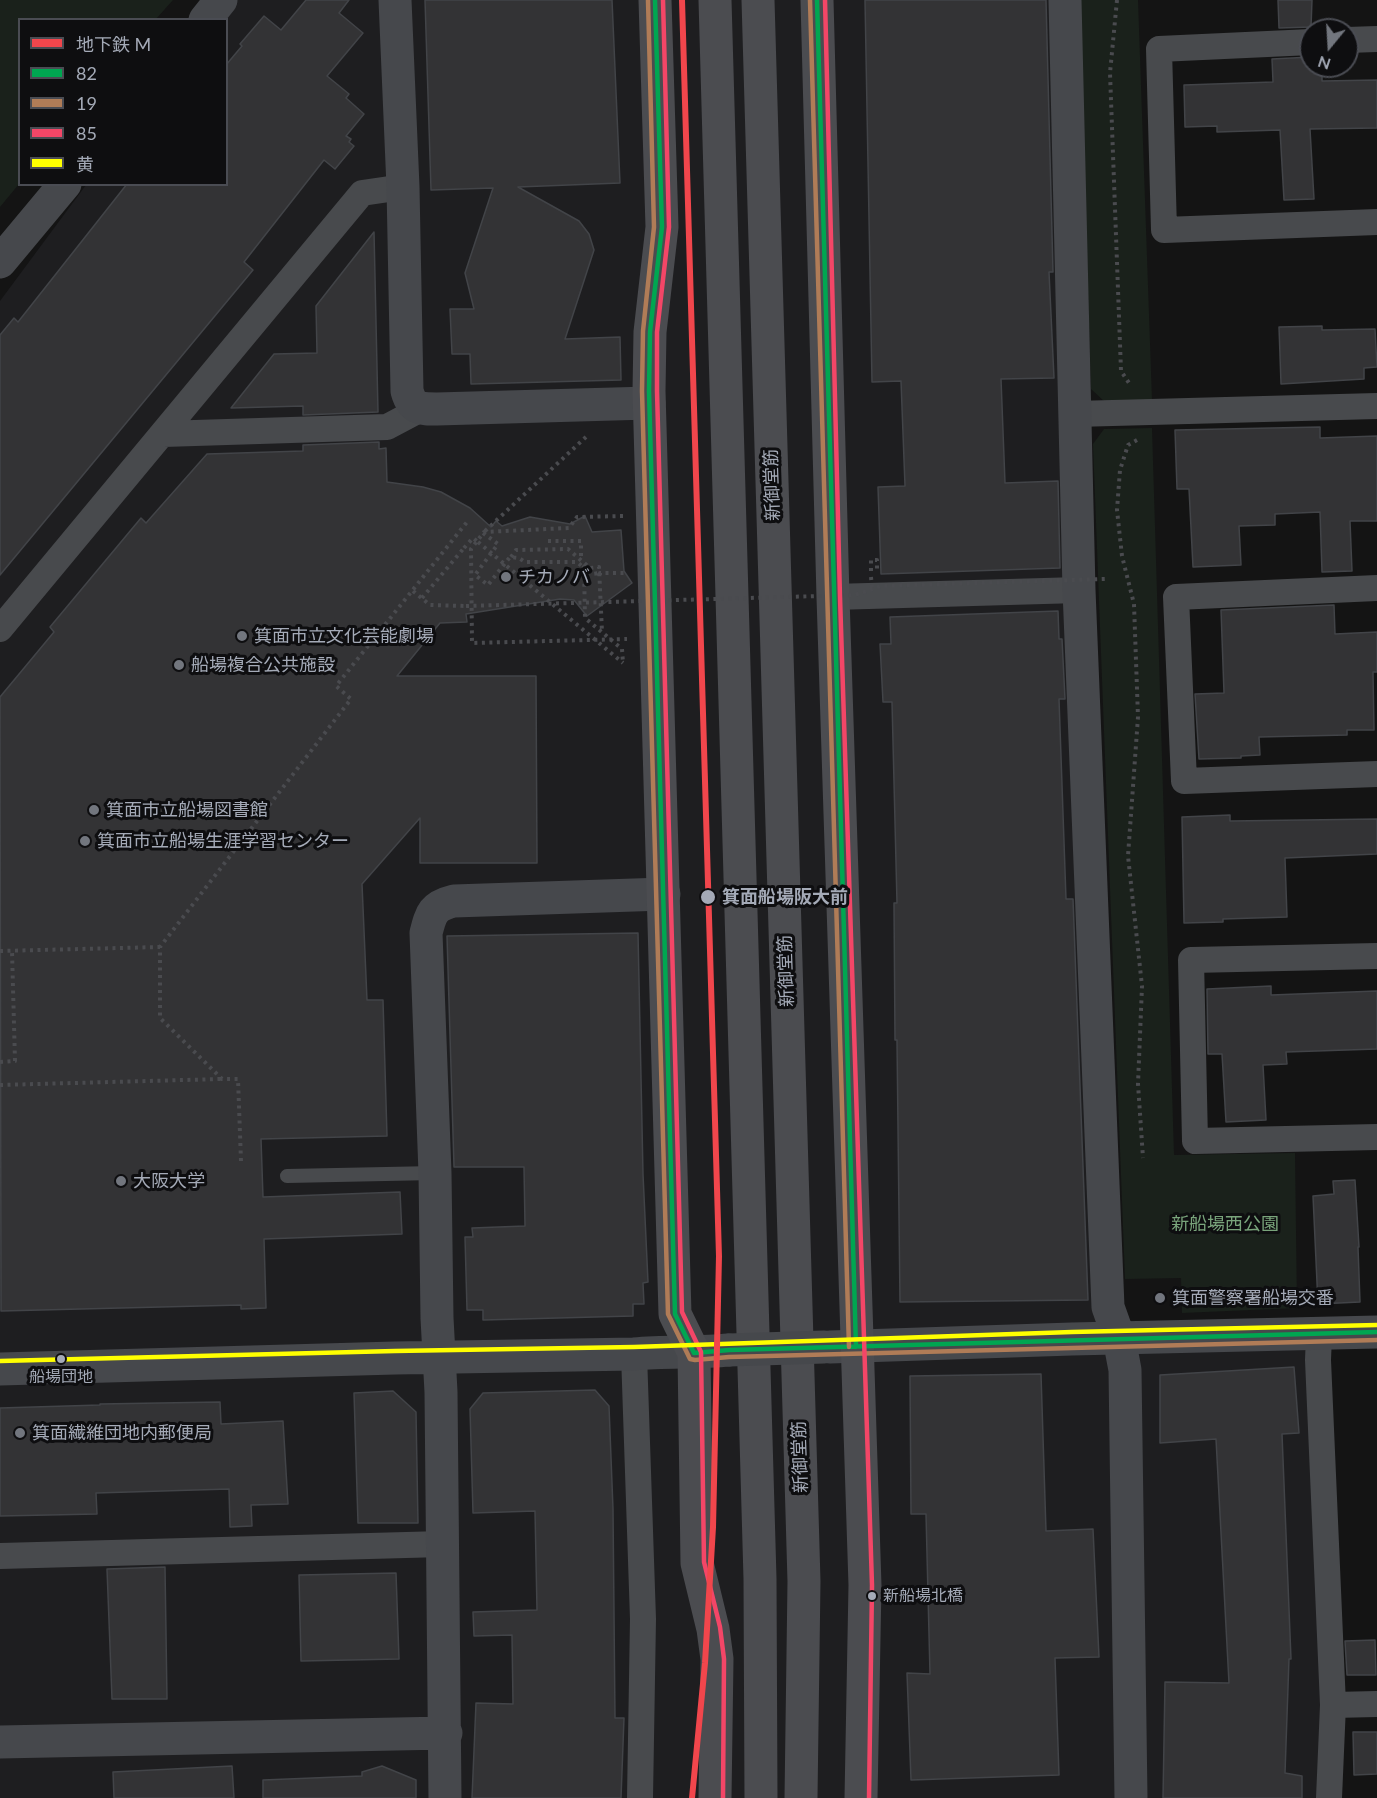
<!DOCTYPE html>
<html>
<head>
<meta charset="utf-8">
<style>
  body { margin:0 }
  #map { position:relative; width:1377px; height:1798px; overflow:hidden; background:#141414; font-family:Lato,"Noto Sans JP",sans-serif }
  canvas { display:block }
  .legend { position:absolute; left:18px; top:18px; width:210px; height:168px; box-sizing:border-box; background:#0e0e10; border:2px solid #4a4c53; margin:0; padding:8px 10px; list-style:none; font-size:18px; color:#a4aab7 }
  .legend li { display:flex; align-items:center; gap:12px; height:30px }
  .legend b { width:30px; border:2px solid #4a4c53 }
  .north { position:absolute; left:1299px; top:18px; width:60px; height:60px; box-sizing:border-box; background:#0e0e10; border:2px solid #4a4c53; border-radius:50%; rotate:198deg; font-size:16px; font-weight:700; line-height:24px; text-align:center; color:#a4aab7 }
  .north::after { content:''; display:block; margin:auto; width:21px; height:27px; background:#72767e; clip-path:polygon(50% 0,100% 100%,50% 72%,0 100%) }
</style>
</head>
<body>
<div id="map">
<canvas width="1377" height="1798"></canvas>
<ul class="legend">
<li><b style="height:8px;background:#f1464c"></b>地下鉄 M</li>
<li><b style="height:8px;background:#00a651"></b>82</li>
<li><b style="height:8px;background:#b07c57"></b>19</li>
<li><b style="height:8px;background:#f34667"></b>85</li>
<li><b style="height:8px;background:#ff0"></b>黄</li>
</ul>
<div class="north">N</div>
</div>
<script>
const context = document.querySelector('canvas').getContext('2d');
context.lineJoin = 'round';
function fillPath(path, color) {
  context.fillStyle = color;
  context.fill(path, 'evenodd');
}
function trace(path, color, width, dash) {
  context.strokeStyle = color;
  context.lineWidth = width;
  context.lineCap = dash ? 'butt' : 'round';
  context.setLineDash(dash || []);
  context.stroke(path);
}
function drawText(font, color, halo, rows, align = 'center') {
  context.font = font + ' Lato,"Noto Sans JP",sans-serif';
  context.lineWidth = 6;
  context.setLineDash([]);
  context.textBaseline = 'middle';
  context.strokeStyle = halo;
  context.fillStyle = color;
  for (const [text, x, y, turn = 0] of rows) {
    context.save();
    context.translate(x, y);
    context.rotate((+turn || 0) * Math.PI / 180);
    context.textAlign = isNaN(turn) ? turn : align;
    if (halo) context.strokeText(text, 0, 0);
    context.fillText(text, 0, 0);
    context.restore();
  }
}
const built = new Path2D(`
  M221,0H1065L1119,1338L1319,1335L1329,1798H0V301L86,185L226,184V20Z`);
const green = new Path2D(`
  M0,0H173L156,19L20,20L19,184L0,207Z
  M1079,0H1138L1152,400L1105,402L1091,389Z
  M1152,428L1174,1155L1295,1153L1297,1308L1182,1313L1181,1278L1125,1279L1093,444L1104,429Z`);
const building = new Path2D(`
  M306,0H349L339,13L363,33L327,76L349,94L346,98L364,114L346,136L351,139L349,142L354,146L335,169L324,160L244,262L253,270L0,575V335L14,318L18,322L127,184H226V65L242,46L240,44L264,16L281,30Z
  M425,0H612L620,183L518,187L579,221L589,234L594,250L565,339L620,337L621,380L471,384L470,354H452L450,309H474L465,273L493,188L431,190Z
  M865,0H1046L1053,272H1049L1054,378L1001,379L1005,483L1058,481L1060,568L881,574L878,487L905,486L901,381L872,382Z
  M1278,0H1312L1311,27L1279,28Z
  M1311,57V66H1322V81L1377,80V128L1310,129L1314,199L1284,200L1280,130L1217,132V126L1185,127L1184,85L1273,82L1272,59Z
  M374,232L378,412L303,415V406L231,408L274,354L317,353L316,306Z
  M1322,326V330L1375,329L1377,367L1364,368V379L1281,384L1279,327Z
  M1320,427V438L1377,436V521H1350L1352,571L1322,572L1320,512L1275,514V525L1239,526L1241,565L1193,567L1189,489H1177L1175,430Z
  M379,442V449L386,448L387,482L423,487L441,492L470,508L491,527L496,521L502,526L530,517L570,524L585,516L592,532L621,530L624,571L632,583L587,616L574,600L560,599L466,614L467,622L440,623L397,676H536L537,863H420V818L362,884L367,1000H383L387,1136L261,1139L263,1197L400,1192L402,1234L264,1239L266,1308L241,1309V1305L1,1311L0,697L54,632L50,627L141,518L146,523L207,454L303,451V445Z
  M1334,605L1335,634L1377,632V672H1373L1374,730H1347V735L1259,737L1260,755L1241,756V758L1199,759L1195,694L1224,693L1221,610Z
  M1058,611L1059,639H1062L1065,699H1059L1066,899H1073L1088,1300L900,1302L897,1040H895L894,903H897L892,702H883L880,644H891L890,617Z
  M1230,815V821L1377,819V854L1285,858L1287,917L1223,919V922L1184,923L1182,817Z
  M638,933L643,1174L648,1282L643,1283L644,1304H633V1316L483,1320V1310H467L465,1237H473L472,1228L525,1226L524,1167H454L447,936Z
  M1271,986V995L1377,991V1049L1286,1052L1287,1064L1263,1065L1266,1120L1226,1122L1222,1054H1208L1207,989Z
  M1355,1180L1359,1247H1358L1360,1302L1318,1304L1313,1196L1334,1194L1333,1181Z
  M1294,1367L1299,1433L1282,1434L1291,1659H1289L1285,1773L1302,1776V1798H1163L1165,1682L1229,1683L1216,1439L1160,1443V1375Z
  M1041,1374L1046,1531L1093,1529L1099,1657L1055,1658L1059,1775L911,1780L907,1673L930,1674L926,1514H911L910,1376Z
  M595,1390L609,1406L613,1509L615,1718H624L621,1798H472L476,1703L513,1704L512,1635L474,1636L473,1612L537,1610L535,1511L473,1513L470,1409L483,1393Z
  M393,1391L416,1412L418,1523H358L354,1393Z
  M220,1402L221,1424L283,1421L288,1504L251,1505L252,1526L230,1527L229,1489L96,1493L97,1514L0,1516V1408L100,1405V1404Z
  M165,1567L167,1699H112L107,1569Z
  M396,1573L399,1659L301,1661L299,1575Z
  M1375,1640L1376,1675H1347L1345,1641Z
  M1353,1732H1377V1774L1354,1775Z
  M232,1766L234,1798H114L113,1772Z
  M382,1766L416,1780V1798H263V1780L362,1776V1772Z`);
const path = new Path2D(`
  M1117,0L1110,73L1121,371L1131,386
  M1137,440L1128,445L1120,470L1117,510L1122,556L1134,604L1138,717L1128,856L1142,986L1138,1084L1143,1158
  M623,516L577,517L569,528L484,532L471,549L472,643L627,639
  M485,531L587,436
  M483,533L498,544L475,575L488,585L510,557L519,558L525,562H577L584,568L585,618L622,649L623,663
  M548,541H581V559
  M478,542L623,663
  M511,557L516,550L568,549L590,568L599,567L602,632
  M583,565L592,574L600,573
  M871,571V560H877V571
  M600,575V573H624
  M413,591L430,605L466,606
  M422,598L464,548
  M0,951L160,947
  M0,1062L15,1061L12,951
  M0,1085L221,1079
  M241,1161L238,1079H222L160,1018V947L351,699L336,686L467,522`);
const lane = new Path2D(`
  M287,1176L435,1173`);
const street = new Path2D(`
  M1347,40L1377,39
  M1311,42L1159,49L1164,230L1377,222
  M1075,414L1377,406
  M163,434L387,427L421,409
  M1377,588L1176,597L1184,781L1377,774
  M833,597L1079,590
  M0,629L362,193L403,187
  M1377,956L1191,960L1195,1141L1377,1137
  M1319,1335L1318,1360L1333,1705L1329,1798
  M634,1354L643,1619L640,1798
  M0,1556L443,1544
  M1333,1705L1377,1704`);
const secondary = new Path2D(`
  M395,0L403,187L407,391C412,409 420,409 437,409L649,403
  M1065,0L1079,590L1108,1307L1119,1338L1125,1370L1131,1798
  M205,20L221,0
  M0,262L65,184
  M830,1347L1072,1339L1377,1332
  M0,1369L395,1358L634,1354C666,1351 697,1353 729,1350
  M0,1742L446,1733
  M445,1798L441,1392L437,1318L435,1173L426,933C431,913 433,906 454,901L664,894`);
const highway = new Path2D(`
  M655,0L662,227L650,332L649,391L675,1314L694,1353L697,1563L713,1629L717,1659L715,1798
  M715,0L760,1578L761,1798
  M758,0L804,1581L801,1798
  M817,0L833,597L865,1585L861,1798`);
const pathBridge = new Path2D(`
  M464,548L473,538L478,542
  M871,577L872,588
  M466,606L855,595L881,586L1105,579`);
const secondaryBridge = new Path2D(`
  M729,1350L824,1347`);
const bus1 = new Path2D(`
  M655,0L662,227L650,332L649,391L675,1314L694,1353
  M817,0L856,1347
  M694,1353L729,1350L1377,1332`);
const bus2 = new Path2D(`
  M648,0L654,227L643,331L642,391L668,1314L690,1359L695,1360L729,1357L1377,1340
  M810,0L849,1347`);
const bus3 = new Path2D(`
  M663,0L669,227L657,332V391L682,1312L701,1352L704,1562L720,1627L724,1659L723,1798
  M825,0L840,597L872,1585L869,1798`);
const bus4 = new Path2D(`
  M0,1361L395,1351L634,1347L1072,1332L1377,1325`);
const metro1 = new Path2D(`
  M682,0L719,1256L713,1527L705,1663L692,1798`);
const markers = [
  [506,577,6,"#72767e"],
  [242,636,6,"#72767e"],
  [179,665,6,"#72767e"],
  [94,810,6,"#72767e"],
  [85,841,6,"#72767e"],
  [708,897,8,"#a4aab7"],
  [121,1181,6,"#72767e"],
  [1160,1298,6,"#72767e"],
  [61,1359,5,"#a4aab7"],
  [20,1433,6,"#72767e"],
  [872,1596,5,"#a4aab7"]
];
const busNames = [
  ["船場団地",61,1377],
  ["新船場北橋",883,1596,"left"]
];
const streetNames = [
  ["新御堂筋",772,485,-92],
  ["新御堂筋",786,971,-92],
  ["新御堂筋",800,1457,-92]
];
const poiNames = [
  ["チカノバ",518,577],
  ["箕面市立文化芸能劇場",254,636],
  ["船場複合公共施設",191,665],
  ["箕面市立船場図書館",106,810],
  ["箕面市立船場生涯学習センター",97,841],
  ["大阪大学",133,1181],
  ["箕面警察署船場交番",1172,1298],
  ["箕面繊維団地内郵便局",32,1433]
];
const stopNames = [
  ["箕面船場阪大前",722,897]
];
const parkNames = [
  ["新船場西公園",1225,1224]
];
fillPath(built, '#1e1e20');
fillPath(green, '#1a211b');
fillPath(building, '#333335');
trace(building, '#424448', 1.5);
trace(path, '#4a4b4f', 4, [3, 4.5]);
trace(lane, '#484a4d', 14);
trace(street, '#484a4d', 26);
trace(secondary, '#46484c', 33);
trace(highway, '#4b4c50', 33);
trace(pathBridge, '#4a4b4f', 4, [3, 4.5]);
trace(secondaryBridge, '#46484c', 33);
trace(bus1, '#00a651', 4.5);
trace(bus2, '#b07c57', 4.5);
trace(bus3, '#f34667', 4.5);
trace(bus4, '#ff0', 4.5);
trace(metro1, '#f1464c', 6);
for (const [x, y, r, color] of markers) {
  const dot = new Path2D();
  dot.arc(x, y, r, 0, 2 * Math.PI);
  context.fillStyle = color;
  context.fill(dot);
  trace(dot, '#0e0e10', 2);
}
drawText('16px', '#a4aab7', '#0e0e10', busNames);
drawText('18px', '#a4aab7', '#0e0e10', streetNames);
drawText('18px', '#a4aab7', '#0e0e10', poiNames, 'left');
drawText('bold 18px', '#a4aab7', '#0e0e10', stopNames, 'left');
drawText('18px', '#79a47b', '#0e0e10', parkNames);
</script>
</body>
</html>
